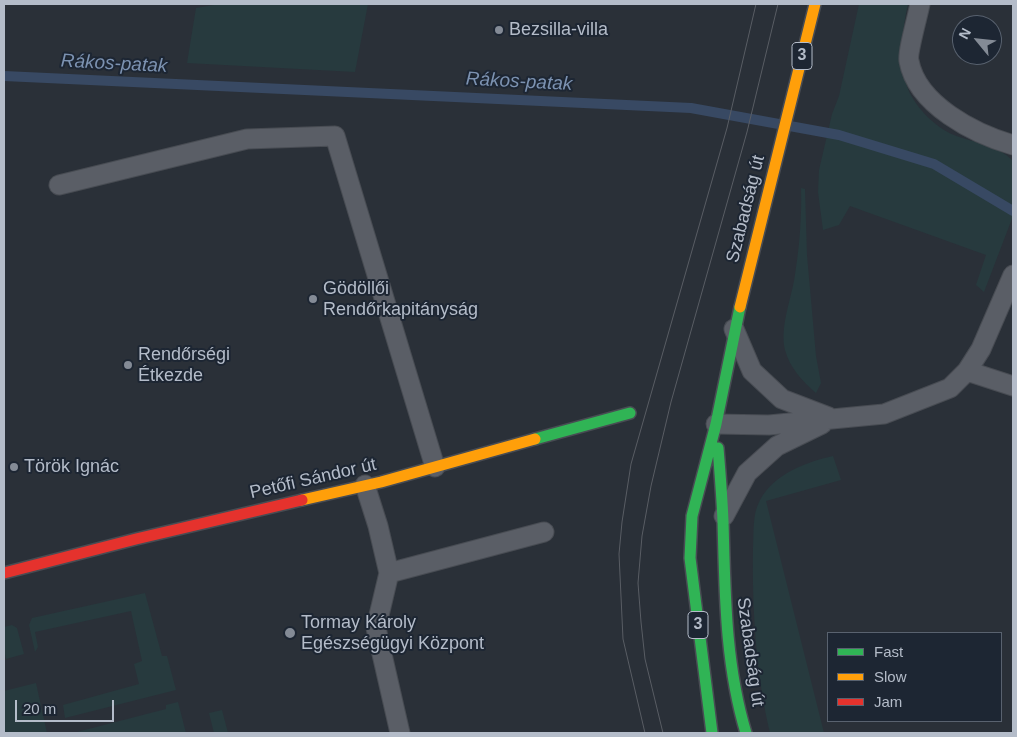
<!DOCTYPE html>
<html>
<head>
<meta charset="utf-8">
<style>
  body { margin:0 }
  #map { position:relative; width:1017px; height:737px; overflow:hidden; background:#2a3038; font-family:Helvetica,sans-serif }
  canvas { display:block }
  .frame { position:absolute; inset:0; border:5px solid #b4bcc9; pointer-events:none }
  .legend { position:absolute; left:827px; top:632px; width:175px; height:90px; box-sizing:border-box; background:#1d2633; border:1px solid #59626f; margin:0; padding:6px 9px; list-style:none; font-size:15px; color:#b4bcc9 }
  .legend li { display:flex; align-items:center; gap:10px; height:25px }
  .legend b { width:25px; border:1px solid #59626f }
  .north { position:absolute; left:952px; top:15px; width:50px; height:50px; box-sizing:border-box; background:#1d2633; border:1px solid #59626f; border-radius:50%; rotate:298deg; font-size:14px; font-weight:700; line-height:20px; text-align:center; color:#b4bcc9 }
  .north::after { content:''; display:block; margin:auto; width:18px; height:22px; background:#848b96; clip-path:polygon(50% 0,100% 100%,50% 72%,0 100%) }
  .scale { position:absolute; left:15px; top:700px; width:99px; height:22px; box-sizing:border-box; border:2px solid #b4bcc9; border-top:0; padding-left:6px; font-size:15px; line-height:18px; white-space:nowrap; color:#b4bcc9; -webkit-text-stroke:4px #1d2633; paint-order:stroke }
</style>
</head>
<body>
<div id="map">
<canvas width="1017" height="737"></canvas>
<div class="frame"></div>
<ul class="legend">
<li><b style="height:6px;background:#30b455"></b>Fast</li>
<li><b style="height:6px;background:#ff9f0a"></b>Slow</li>
<li><b style="height:6px;background:#e5322d"></b>Jam</li>
</ul>
<div class="north">N</div>
<div class="scale">20 m</div>
</div>
<script>
const context = document.querySelector('canvas').getContext('2d');
context.lineJoin = 'round';
function fillPath(path, color) {
  context.fillStyle = color;
  context.fill(path, 'evenodd');
}
function trace(path, color, width, dash) {
  context.strokeStyle = color;
  context.lineWidth = width;
  context.lineCap = dash ? 'butt' : 'round';
  context.setLineDash(dash || []);
  context.stroke(path);
}
function drawText(font, color, halo, rows, align = 'center') {
  context.font = font + ' Helvetica,sans-serif';
  context.lineWidth = 4;
  context.setLineDash([]);
  context.textBaseline = 'middle';
  context.strokeStyle = halo;
  context.fillStyle = color;
  for (const [text, x, y, turn = 0] of rows) {
    context.save();
    context.translate(x, y);
    context.rotate((+turn || 0) * Math.PI / 180);
    context.textAlign = isNaN(turn) ? turn : align;
    if (halo) context.strokeText(text, 0, 0);
    context.fillText(text, 0, 0);
    context.restore();
  }
}
const green = new Path2D(`
  M220,4H368L355,72L187,63L196,8Z
  M859,4H908C902,29 900,58 906,83C911,103 935,128 954,135C974,143 998,145 1013,161V216L984,292L976,285L986,255L850,206L839,225L823,230L818,192L819,170L832,114L839,96Z
  M801,188L805,189L807,255L816,356L821,383L816,393C802,381 790,368 785,350C780,328 790,302 794,281C799,250 802,220 801,188Z
  M833,456L841,480L766,501L824,733H770C756,674 752,609 753,548C754,532 752,515 760,500C774,474 806,462 833,456Z
  M145,593L162,656H167L176,690L65,718L63,705L139,684L134,664L142,661L131,611L35,632L38,647L35,652L29,625L32,618Z
  M12,625L17,628L24,654L6,659L4,649V627Z
  M36,683L47,733H4V691Z
  M178,702L186,733H73L166,709V705Z
  M222,710L228,733H214L209,713Z`);
const stream = new Path2D(`
  M4,76L691,108L839,135L934,164L1013,211`);
const lane = new Path2D(`
  M920,4C918,15 907,53 909,61C917,105 975,134 1013,145
  M59,185L247,139L335,136L435,467
  M734,329L752,371L782,399L829,417
  M967,371L1013,386
  M716,424L769,425L884,414L950,388L967,371L981,349L1013,275
  M365,485L378,526L389,573L376,628L400,733
  M724,516L747,473L777,446L822,424
  M389,573L544,532`);
const fast = new Path2D(`
  M535,439L630,413
  M718,448C720,472 722,496 723,521C725,592 725,664 746,733
  M712,733L690,558L692,516L716,424L740,307`);
const slow = new Path2D(`
  M740,307L815,4
  M302,500L381,482L535,439`);
const jam = new Path2D(`
  M4,573L136,539L302,500`);
const tram = new Path2D(`
  M645,733L623,639L619,554L622,522L631,464L727,128L756,4
  M663,733L645,659L641,622L638,583L642,536L651,486L671,402L747,132L778,4`);
const markers = [
  [499,30,5,"#848b96"],
  [313,299,5,"#848b96"],
  [128,365,5,"#848b96"],
  [14,467,5,"#848b96"],
  [290,633,6,"#848b96"]
];
const shields = [
  [802,56,20],
  [698,625,20]
];
const shieldNames = [
  ["3",802,56],
  ["3",698,625]
];
const poiNames = [
  ["Bezsilla-villa",509,30],
  ["Gödöllői",323,289],
  ["Rendőrkapitányság",323,310],
  ["Rendőrségi",138,355],
  ["Étkezde",138,376],
  ["Török Ignác",24,467],
  ["Tormay Károly",301,623],
  ["Egészségügyi Központ",301,644]
];
const streetNames = [
  ["Szabadság út",746,209,-76],
  ["Petőfi Sándor út",313,479,-13],
  ["Szabadság út",750,652,82]
];
const waterNames = [
  ["Rákos-patak",114,64,3],
  ["Rákos-patak",519,82,3]
];
fillPath(green, '#273a3e');
trace(stream, '#384963', 10);
trace(lane, '#484c53', 21);
trace(fast, '#484c53', 14);
trace(slow, '#484c53', 14);
trace(jam, '#484c53', 14);
trace(lane, '#5a5e66', 19);
trace(fast, '#30b455', 11);
trace(slow, '#ff9f0a', 11);
trace(jam, '#e5322d', 11);
trace(tram, '#595d64', 1);
for (const [x, y, r, color] of markers) {
  const dot = new Path2D();
  dot.arc(x, y, r, 0, 2 * Math.PI);
  context.fillStyle = color;
  context.fill(dot);
  trace(dot, '#1d2633', 2);
}
for (const [x, y, w] of shields) {
  const box = new Path2D();
  box.roundRect(x - w / 2, y - 13.5, w, 27, 4);
  context.fillStyle = '#1d2633';
  context.fill(box);
  trace(box, '#b4bcc9', 1);
}
drawText('bold 16px', '#b4bcc9', null, shieldNames);
drawText('18px', '#b4bcc9', '#1d2633', poiNames, 'left');
drawText('18px', '#b4bcc9', '#1d2633', streetNames);
drawText('italic 19px', '#7c92b1', '#1d2633', waterNames);
</script>
</body>
</html>
